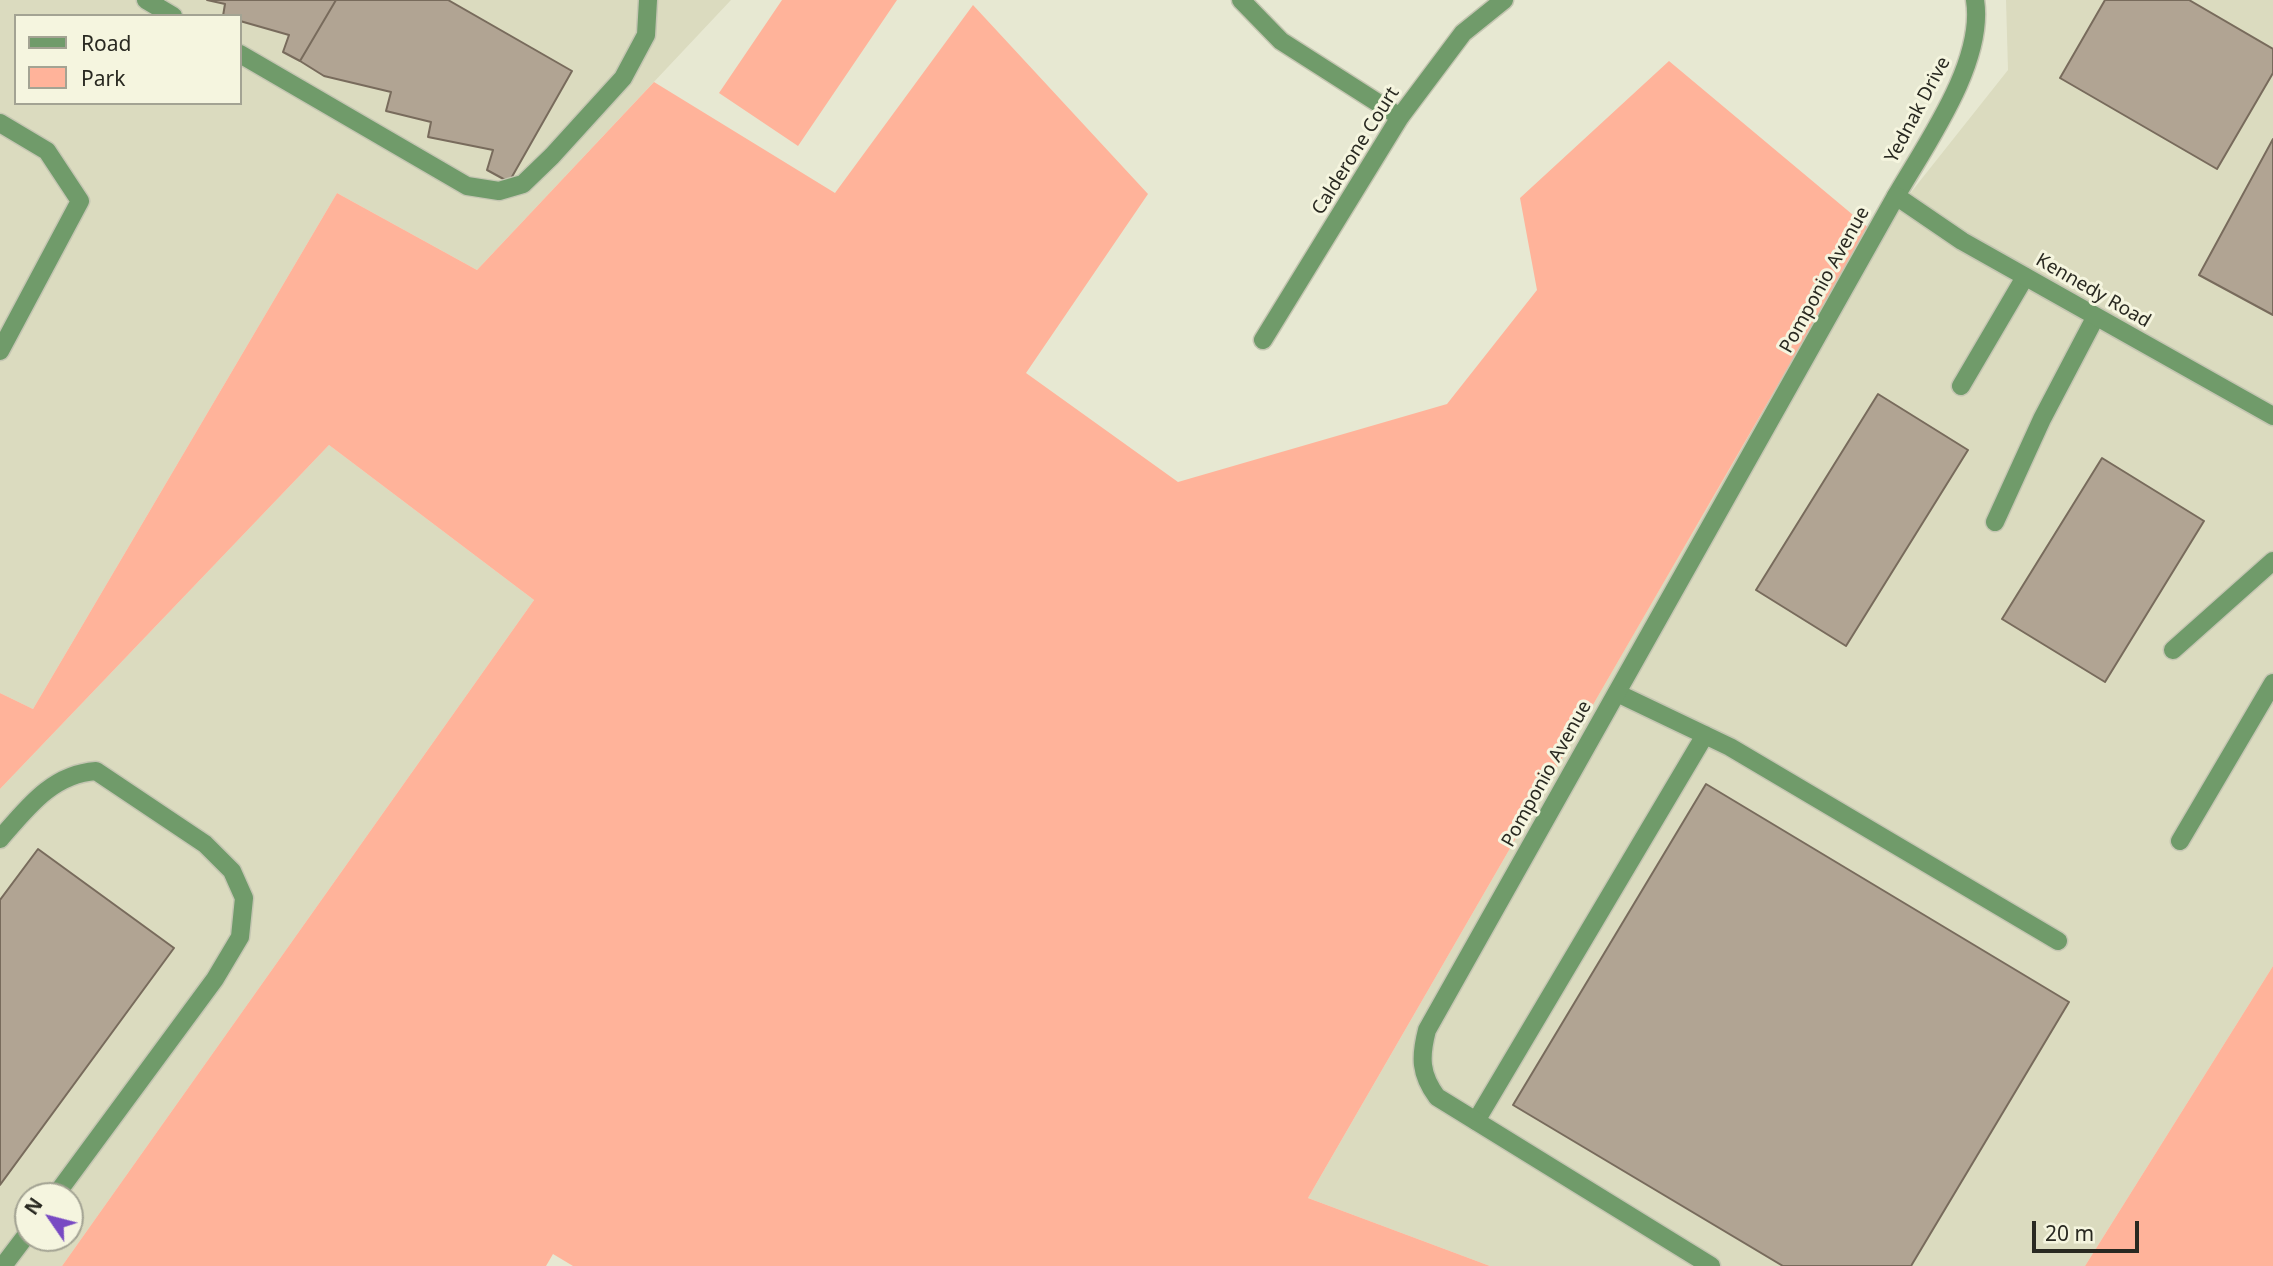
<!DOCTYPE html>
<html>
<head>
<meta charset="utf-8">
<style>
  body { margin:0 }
  #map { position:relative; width:2273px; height:1266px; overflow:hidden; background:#e7e8d2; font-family:"Noto Sans",sans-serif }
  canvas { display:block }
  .legend { position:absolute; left:14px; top:14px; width:228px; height:91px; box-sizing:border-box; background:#f5f5df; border:2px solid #a3a393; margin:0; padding:9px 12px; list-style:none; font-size:21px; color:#292921 }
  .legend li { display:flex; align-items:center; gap:14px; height:35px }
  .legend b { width:35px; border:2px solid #a3a393 }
  .north { position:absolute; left:14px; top:1182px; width:70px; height:70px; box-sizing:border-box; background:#f5f5df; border:2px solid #a3a393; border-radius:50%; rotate:305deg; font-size:19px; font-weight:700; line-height:28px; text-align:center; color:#292921 }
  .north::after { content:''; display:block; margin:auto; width:24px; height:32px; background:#784ac3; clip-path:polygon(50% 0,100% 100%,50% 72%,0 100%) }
  .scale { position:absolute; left:2032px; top:1221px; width:107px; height:32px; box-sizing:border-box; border:4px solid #292921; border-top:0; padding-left:9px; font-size:21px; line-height:24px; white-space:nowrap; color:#292921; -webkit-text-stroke:5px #f5f5df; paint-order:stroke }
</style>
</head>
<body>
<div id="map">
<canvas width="2273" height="1266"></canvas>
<ul class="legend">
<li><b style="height:9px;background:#709b6a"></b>Road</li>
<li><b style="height:19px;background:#ffb39a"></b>Park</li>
</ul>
<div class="north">N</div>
<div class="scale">20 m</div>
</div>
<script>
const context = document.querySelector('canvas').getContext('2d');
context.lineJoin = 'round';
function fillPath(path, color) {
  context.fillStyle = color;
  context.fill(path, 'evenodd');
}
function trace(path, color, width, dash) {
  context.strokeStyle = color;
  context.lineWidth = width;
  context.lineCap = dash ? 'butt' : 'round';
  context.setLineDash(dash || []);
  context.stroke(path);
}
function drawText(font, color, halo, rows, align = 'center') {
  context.font = font + ' "Noto Sans",sans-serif';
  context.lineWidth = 6;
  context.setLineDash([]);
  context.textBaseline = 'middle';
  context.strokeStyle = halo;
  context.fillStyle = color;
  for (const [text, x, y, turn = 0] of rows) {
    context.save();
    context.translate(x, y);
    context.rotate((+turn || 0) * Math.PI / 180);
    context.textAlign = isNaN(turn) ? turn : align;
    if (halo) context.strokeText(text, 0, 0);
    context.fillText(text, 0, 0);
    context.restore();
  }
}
const built = new Path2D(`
  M0,0H731L477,270L337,193L33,709L0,693ZM16,16H240V103H16Z
  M2006,0H2273V966L2085,1266H1490L1308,1198L1831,293L2008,70Z
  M329,445L534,600L62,1266H0V789ZM28,1196H70V1238H28Z`);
const green = new Path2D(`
  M782,0H897L798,146L719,93Z
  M973,5L1148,194L1026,373L1178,482L1447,404L1537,290L1520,198L1669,61L1871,230L1831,293L1308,1198L1490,1266H573L553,1254L546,1266H62L534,600L329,445L0,789V693L33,709L337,193L477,270L654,82L835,193Z
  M2273,966V1266H2085Z`);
const building = new Path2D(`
  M207,0H336L300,61L283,52L289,35L240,21V16H223L225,4Z
  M336,0H448L572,71L509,182L487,170L493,150L428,137L431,122L386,111L391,92L324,76L300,61Z
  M2105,0H2189L2273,49V73L2217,169L2060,78Z
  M2273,139V315L2199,275Z
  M1878,394L1968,450L1846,646L1756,590Z
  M2102,458L2204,521L2105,682L2002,619Z
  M1706,784L2069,1002L1911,1266H1783L1513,1105Z
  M38,849L174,948L0,1185V900Z`);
const lane = new Path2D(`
  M146,0L173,16
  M1241,0L1281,41L1400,117
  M240,54L467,186L499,191L523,184L552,156L623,78L646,35L648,0
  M0,123L47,151L80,201L0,351
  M1896,196C1926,144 1985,62 1975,0
  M1961,386L2025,277
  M1995,522L2042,419L2095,318
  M2173,650L2273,561
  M1617,693L1730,747L2058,941
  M0,839C27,808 52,774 96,771L205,844L232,871L244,898L240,937L215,979L55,1196
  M2180,841L2273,683
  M1476,1121L1705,735
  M3,1266L28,1233`);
const street = new Path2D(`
  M1263,340L1400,117L1463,33L1504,0
  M1711,1266L1437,1097C1420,1074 1420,1057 1427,1030L1896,196L1962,241L2273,416`);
const streetNames = [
  ["Yednak Drive",1918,110,-62],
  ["Calderone Court",1356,151,-58],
  ["Pomponio Avenue",1825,280,-61],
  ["Kennedy Road",2093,291,30],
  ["Pomponio Avenue",1547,774,-61]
];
fillPath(built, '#dbdbbf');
fillPath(green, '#ffb39a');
fillPath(building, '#b1a493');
trace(building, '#786b5c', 2);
trace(lane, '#c5c6b2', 21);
trace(street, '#c5c6b2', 21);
trace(lane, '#709b6a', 18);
trace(street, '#709b6a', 18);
drawText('19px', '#292921', '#f5f5df', streetNames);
</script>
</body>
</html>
